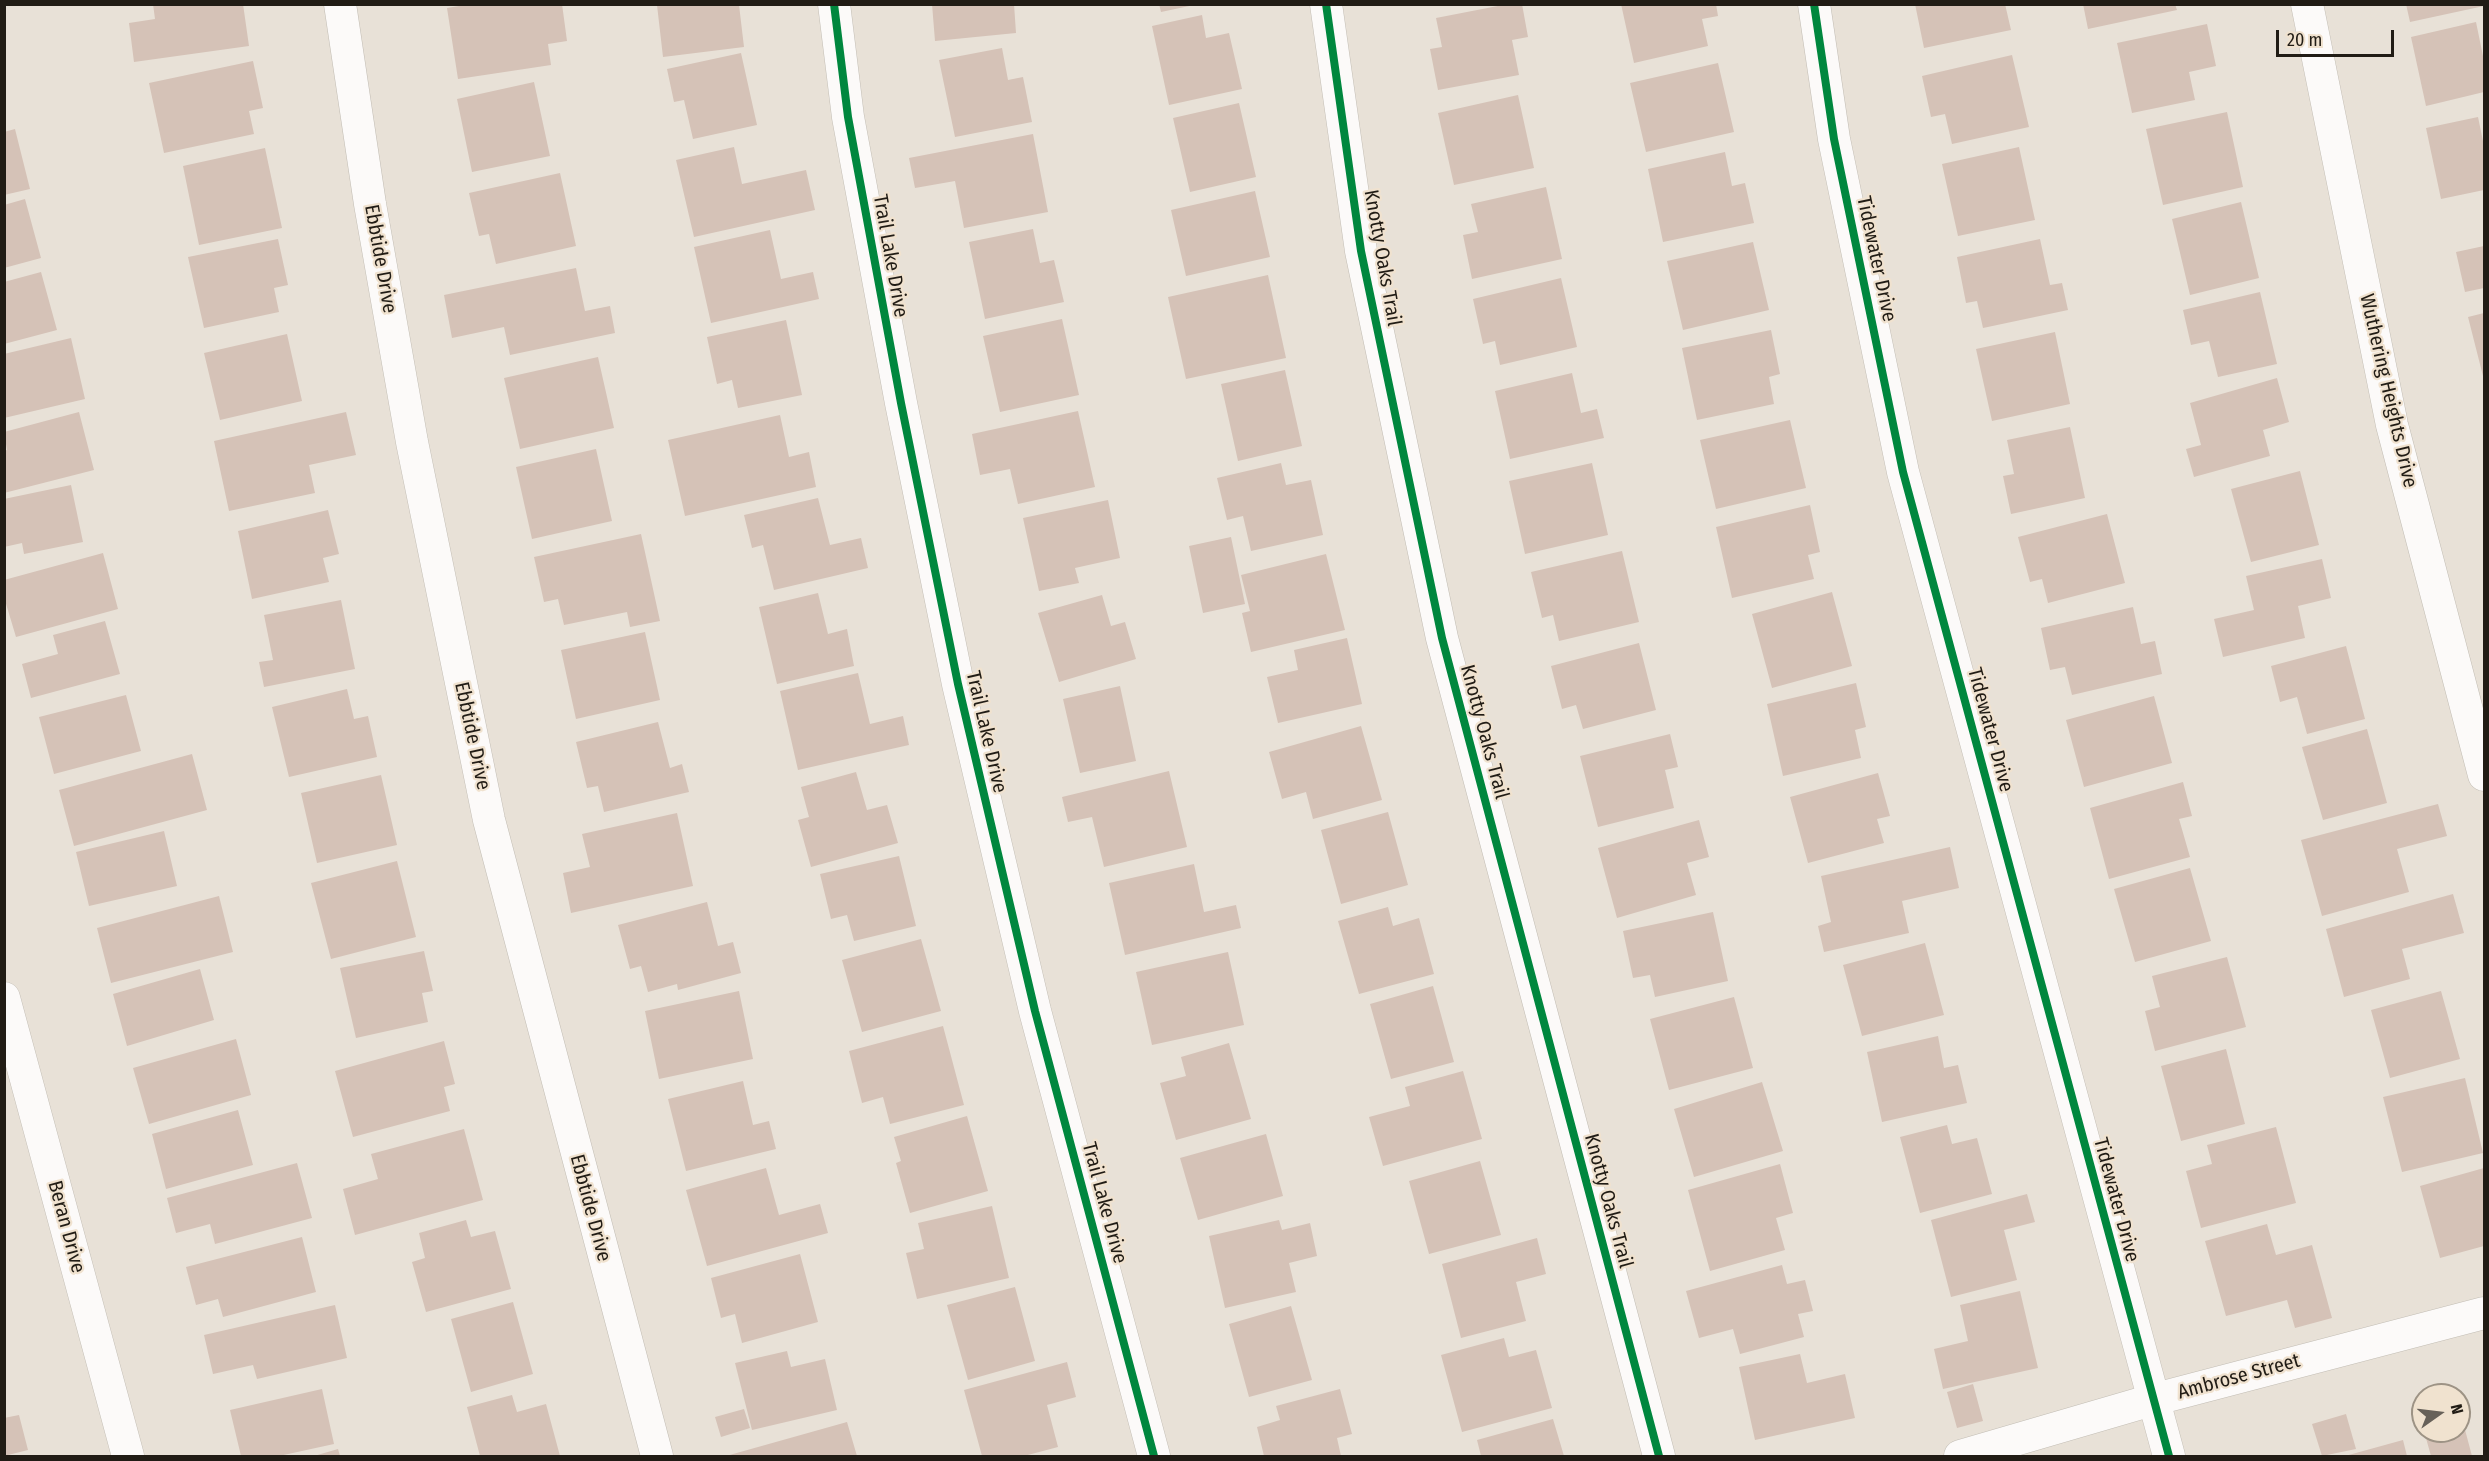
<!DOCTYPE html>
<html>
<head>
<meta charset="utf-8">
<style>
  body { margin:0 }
  #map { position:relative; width:2489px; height:1461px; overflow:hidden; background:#e8e1d7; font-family:"Fira Sans Condensed",sans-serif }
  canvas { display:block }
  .frame { position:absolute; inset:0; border:6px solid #211c15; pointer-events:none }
  .north { position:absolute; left:2411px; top:1383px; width:60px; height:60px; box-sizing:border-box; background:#f0e2cf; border:2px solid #9d9385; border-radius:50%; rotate:76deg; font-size:16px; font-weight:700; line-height:24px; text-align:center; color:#211c15 }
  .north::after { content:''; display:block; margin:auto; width:21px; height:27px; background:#676159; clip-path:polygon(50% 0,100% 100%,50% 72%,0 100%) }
  .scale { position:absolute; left:2276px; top:30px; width:118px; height:27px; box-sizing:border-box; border:3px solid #211c15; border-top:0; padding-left:8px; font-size:18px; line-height:21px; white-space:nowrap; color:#211c15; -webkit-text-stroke:4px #f0e2cf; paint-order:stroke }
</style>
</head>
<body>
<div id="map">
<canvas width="2489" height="1461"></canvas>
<div class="frame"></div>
<div class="north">N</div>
<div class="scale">20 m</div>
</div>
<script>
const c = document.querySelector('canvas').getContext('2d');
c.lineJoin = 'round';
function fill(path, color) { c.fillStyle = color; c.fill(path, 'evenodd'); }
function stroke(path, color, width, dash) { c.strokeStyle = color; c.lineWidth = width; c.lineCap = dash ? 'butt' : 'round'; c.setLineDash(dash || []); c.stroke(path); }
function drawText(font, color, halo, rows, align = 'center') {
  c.font = font + ' "Fira Sans Condensed",sans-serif'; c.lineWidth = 4.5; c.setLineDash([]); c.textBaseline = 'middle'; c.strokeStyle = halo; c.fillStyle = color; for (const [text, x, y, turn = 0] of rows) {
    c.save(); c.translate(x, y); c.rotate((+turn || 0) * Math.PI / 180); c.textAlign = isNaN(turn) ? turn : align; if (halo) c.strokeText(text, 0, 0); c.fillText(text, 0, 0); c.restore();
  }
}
fill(new Path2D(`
  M153,4h90l6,42 -115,16 -5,-39 26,-4z
  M471,4h91l5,37 -19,3 3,21 -93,14 -11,-71z
  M932,4h82l2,29 -81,8z
  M1159,4h35v1l-33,7z
  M1508,4h14l6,33 -16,3 7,35 -81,15 -8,-41 12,-2 -6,-29z
  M1621,4h95l2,12 -16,3 6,27 -74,17z
  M1915,4h90l6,26 -87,18z
  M2083,4h92l2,6 -89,19z
  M2406,4h78v2l-74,16z
  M657,5h82l5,42 -81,10z
  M1202,15l4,23 23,-5 13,56 -73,16 -17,-79z
  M2476,22l8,39v31l-58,14 -15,-69z
  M2207,24l9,42 -27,6 6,28 -63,13 -15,-70z
  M1002,48l6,32 15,-3 9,45 -77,15 -16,-77z
  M741,53l16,72 -64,14 -9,-39 -10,2 -7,-33z
  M2012,55l17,72 -77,17 -7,-30 -14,3 -9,-41z
  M253,61l10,47 -14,3 5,23 -90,19 -15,-70z
  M1718,63l16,69 -88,20 -16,-69z
  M534,82l16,74 -78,16 -15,-73z
  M1518,95l16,73 -80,17 -16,-72z
  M1239,103l17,74 -66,15 -17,-74z
  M2227,112l16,75 -80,18 -17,-76z
  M2478,117l6,29v44l-43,9 -15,-71z
  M15,129l15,60 -26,6v-63z
  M1033,134l15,78 -84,16 -9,-47 -40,7 -6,-30z
  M734,147l8,37 64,-14 9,40 -121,27 -18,-77z
  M2019,147l16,73 -77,16 -16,-72z
  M265,148l17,80 -83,17 -16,-79z
  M1725,152l7,34 13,-3 9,40 -91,19 -15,-73z
  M560,173l16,73 -80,18 -7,-30 -10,2 -10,-43z
  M1546,187l16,72 -90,20 -9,-44 15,-3 -7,-28z
  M1255,191l15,66 -84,19 -15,-66z
  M25,199l16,59 -37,10v-63z
  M2241,202l18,76 -69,17 -18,-76z
  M1033,229l7,34 14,-3 10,42 -79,17 -16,-77z
  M770,230l11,49 32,-7 6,27 -108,24 -17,-76z
  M278,239l10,46 -14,3 5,24 -75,16 -16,-71z
  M2040,239l10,46 12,-2 6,27 -85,18 -6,-27 -11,2 -9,-46z
  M1753,242l16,68 -86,20 -16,-69z
  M2484,246v42l-19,4 -9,-40z
  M576,268l9,43 25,-5 5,27 -105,22 -6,-28 -52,11 -8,-43z
  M41,272l16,58 -53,14v-62z
  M1268,275l18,83 -100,21 -18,-82z
  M1561,278l16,69 -77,18 -5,-24 -12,3 -10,-45z
  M2260,292l17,72 -59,13 -9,-36 -18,4 -8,-35z
  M2484,313v67l-16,-63z
  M1062,319l17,76 -79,17 -17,-76z
  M786,320l16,75 -64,13 -6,-28 -15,4 -10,-47z
  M1771,330l9,44 -11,3 5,27 -77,16 -15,-72z
  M2055,332l15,72 -78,17 -16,-72z
  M287,334l15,67 -82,19 -16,-67z
  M71,338l14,61 -81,19v-64z
  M598,357l16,71 -94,21 -16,-71z
  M1285,370l17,76 -64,15 -17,-77z
  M1572,373l9,40 16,-4 7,29 -94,21 -15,-68z
  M2277,378l12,44 -26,8 7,26 -76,21 -8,-28 15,-4 -11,-42z
  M1078,411l17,76 -77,17 -8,-35 -30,6 -8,-41z
  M79,412l15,58 -90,23v-42l3,-1 -3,-18z
  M346,412l10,43 -47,10 6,28 -86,18 -15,-70z
  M780,415l9,42 20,-5 7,35 -131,29 -17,-76z
  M1790,420l16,68 -90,21 -16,-69z
  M2070,427l15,71 -74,16 -8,-38 11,-2 -7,-34z
  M596,449l16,72 -80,18 -16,-72z
  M1281,463l5,22 25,-5 12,55 -72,16 -8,-35 -16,4 -10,-42z
  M1592,463l16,72 -83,19 -16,-73z
  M2300,471l19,74 -68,17 -20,-73z
  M71,485l12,57 -59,12 -2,-11 -18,4v-48z
  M818,498l12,47 31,-7 7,30 -94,22 -11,-45 -11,3 -8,-33z
  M1108,500l12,58 -45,10 4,15 -40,8 -16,-73z
  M1810,505l10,47 -12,3 6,24 -82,19 -16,-71z
  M328,510l11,44 -16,4 6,24 -77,17 -14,-68z
  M2107,514l18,69 -77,20 -6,-24 -12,3 -12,-45z
  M641,534l19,87 -30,6 -3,-15 -63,13 -6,-26 -14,3 -10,-45z
  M1231,537l14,67 -42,9 -14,-67z
  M1622,551l17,71 -80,19 -6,-26 -11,3 -11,-46z
  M103,553l15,56 -102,28 -12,-40v-17z
  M1326,554l19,76 -94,22 -9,-39 8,-2 -9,-36z
  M2322,559l9,39 -33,8 7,32 -82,19 -9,-38 40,-9 -8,-34z
  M1832,592l20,74 -80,22 -20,-74z
  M818,593l10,41 19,-5 7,37 -77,18 -18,-77z
  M1102,595l9,31 14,-4 11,37 -77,23 -21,-69z
  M341,600l14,69 -91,18 -5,-25 14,-2 -9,-45z
  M2133,607l8,37 14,-3 7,33 -90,21 -7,-28 -15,3 -9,-42z
  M105,621l15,53 -89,24 -9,-34 36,-10 -5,-19z
  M645,632l15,68 -84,19 -15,-69z
  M1347,638l15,66 -84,19 -11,-46 31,-7 -4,-20z
  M1639,643l17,67 -73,19 -7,-24 -14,4 -11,-43z
  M2346,646l19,73 -58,15 -10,-37 -17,5 -9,-36z
  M858,673l12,51 33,-8 6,29 -111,25 -18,-79z
  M1856,683l10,44 -11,3 6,28 -78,18 -16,-72z
  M1120,686l16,75 -56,12 -17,-74z
  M347,689l7,30 14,-3 9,41 -88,20 -17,-70z
  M126,695l15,56 -87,23 -15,-57z
  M2154,696l18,67 -88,24 -18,-67z
  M658,722l12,46 12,-4 7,28 -85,20 -6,-26 -11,2 -11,-46z
  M1361,726l21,74 -69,19 -7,-27 -24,7 -13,-47z
  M2367,729l20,74 -64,17 -21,-73z
  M1670,734l8,33 -13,3 9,38 -76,19 -18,-71z
  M192,754l15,56 -133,36 -15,-56z
  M1169,771l18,76 -83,20 -12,-50 -24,5 -6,-25z
  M856,772l11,38 20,-5 11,38 -87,24 -13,-47 11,-3 -8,-30z
  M1878,773l12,43 -13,3 7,24 -76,20 -18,-66z
  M381,775l16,70 -80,18 -16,-70z
  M2183,782l9,34 -13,3 11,38 -81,22 -19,-71z
  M2438,804l9,32 -50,13 12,43 -87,24 -21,-76z
  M1388,812l20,73 -67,19 -20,-74z
  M677,813l16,73 -122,27 -8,-40 27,-6 -8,-33z
  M1699,820l10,37 -22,6 9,32 -79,23 -19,-70z
  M164,831l13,55 -88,20 -13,-54z
  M1950,847l9,41 -57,13 7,32 -85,19 -6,-26 13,-4 -10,-46z
  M899,856l17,70 -62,15 -7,-26 -16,4 -11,-45z
  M397,861l19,76 -85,22 -20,-76z
  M1194,864l10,48 32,-7 5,23 -116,27 -16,-72z
  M2190,868l21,73 -76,21 -21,-73z
  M2453,894l11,39 -62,16 8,30 -66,18 -18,-68z
  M219,896l14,56 -122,31 -14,-55z
  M707,902l11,44 15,-4 8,31 -63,17 -1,-6 -29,8 -7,-26 -11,3 -12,-44z
  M1388,907l5,19 26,-8 15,56 -75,20 -21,-73z
  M1713,912l15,69 -73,16 -5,-22 -17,3 -10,-47z
  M921,939l20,72 -79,21 -20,-72z
  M1925,943l19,72 -82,21 -19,-71z
  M424,951l9,40 -11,2 6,29 -72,16 -16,-70z
  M1228,952l16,73 -92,20 -16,-73z
  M2227,957l19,70 -91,24 -10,-40 15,-4 -8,-31z
  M200,969l14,51 -87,26 -14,-52z
  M1433,986l21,76 -63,17 -21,-75z
  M739,991l14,68 -94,20 -14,-68z
  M2441,991l19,68 -70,19 -19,-68z
  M1734,997l19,71 -84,22 -19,-71z
  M943,1026l21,79 -74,19 -7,-27 -21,6 -13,-52z
  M1938,1036l6,32 14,-3 9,38 -85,19 -15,-70z
  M236,1039l15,56 -102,29 -16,-56z
  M444,1041l11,43 -11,3 6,24 -97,26 -18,-66z
  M1229,1043l22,76 -75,21 -16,-57 26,-7 -5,-19z
  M2226,1049l19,75 -64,17 -20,-75z
  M1463,1071l19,68 -99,27 -14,-49 41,-11 -5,-19z
  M2465,1078l18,75 -81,19 -19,-75z
  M743,1081l10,44 16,-4 7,28 -90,22 -18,-72z
  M1762,1082l21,69 -89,26 -20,-68z
  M238,1110l15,55 -87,24 -14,-55z
  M967,1116l21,75 -78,22 -14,-50 5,-2 -7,-24z
  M1947,1125l5,19 25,-6 15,56 -72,19 -20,-76z
  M2276,1127l20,76 -95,25 -15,-57 26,-7 -5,-19z
  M464,1129l19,71 -128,35 -12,-46 35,-10 -7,-25z
  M1266,1134l17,62 -85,24 -18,-62z
  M1480,1161l21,74 -72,19 -20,-73z
  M297,1163l15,55 -97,26 -5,-20 -34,9 -9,-35z
  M1780,1164l13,49 -17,5 9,32 -75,21 -22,-81z
  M766,1168l13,47 41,-11 8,29 -121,33 -21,-76z
  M2484,1168v78l-44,12 -20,-72z
  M2027,1194l8,28 -31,8 13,50 -66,17 -20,-77z
  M992,1206l17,72 -92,21 -11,-46 18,-4 -6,-26z
  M466,1220l5,17 24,-6 16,58 -85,23 -14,-50 13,-4 -6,-25z
  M1279,1220l3,10 28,-7 7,33 -28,7 7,29 -71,16 -16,-72z
  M2267,1224l9,31 36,-10 20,73 -37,10 -8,-28 -61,16 -21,-75z
  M302,1237l14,55 -93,25 -5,-18 -22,6 -10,-38z
  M1537,1238l9,36 -30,8 10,39 -65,17 -19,-74z
  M800,1254l18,68 -76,21 -7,-29 -14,4 -10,-40z
  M1782,1265l5,19 18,-4 8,31 -15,3 6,23 -64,17 -7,-25 -34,9 -13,-47z
  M1015,1287l20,74 -67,19 -21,-75z
  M2020,1291l18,77 -95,21 -9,-40 34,-8 -8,-36z
  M513,1302l20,72 -62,18 -20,-73z
  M335,1305l12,53 -90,21 -4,-14 -40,9 -9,-39z
  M1291,1306l21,74 -63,17 -20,-73z
  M1504,1338l5,19 27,-7 16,58 -90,24 -21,-77z
  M787,1351l4,16 34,-8 12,51 -85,20 -17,-67z
  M1800,1354l7,29 38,-9 10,44 -100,22 -16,-73z
  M1067,1362l9,35 -29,8 11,42 -34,9h-42l-18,-66z
  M1973,1384l10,37 -26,7 -10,-36z
  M322,1389l12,55 -55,12h-38l-11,-46z
  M1340,1389l12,45 -15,4 4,18h-77l-7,-29 23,-7 -4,-14z
  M512,1395l5,17 29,-8 14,52h-80l-13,-49z
  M744,1409l6,19 -29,9 -6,-20z
  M2460,1411l12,45h-41l-7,-25h35z
  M2346,1414l10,35 -34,7 -10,-32z
  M19,1415l9,35 -24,6v-38z
  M1553,1419l11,37h-83l-4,-16z
  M847,1422l10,34h-131z
  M2403,1440l4,16h-62z
  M338,1449l2,7h-26z`), '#d5c2b7');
const street = new Path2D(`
  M340,4l30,200 42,238 77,378 168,636
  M834,4l14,113 53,286 57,281 77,327 119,445
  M1326,4l35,247 81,387 217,818
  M1814,4l20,135 69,333 266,984
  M2307,4l85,421 92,350
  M4,998l124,458
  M1960,1456l192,-56 332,-87`);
stroke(street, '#c2bdb4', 33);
stroke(street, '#fcfaf9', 32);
stroke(new Path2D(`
  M834,4l14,113 53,286 57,281 77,327 119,445
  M1326,4l35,247 81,387 217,818
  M1814,4l20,135 69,333 266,984`), '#00873e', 8);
drawText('20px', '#211c15', '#f0e2cf', [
  ["Trail Lake Drive",890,256,80],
  ["Knotty Oaks Trail",1382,258,80],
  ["Ebbtide Drive",380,259,80],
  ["Tidewater Drive",1876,259,78],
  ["Wuthering Heights Drive",2388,391,77],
  ["Tidewater Drive",1990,730,75],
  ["Trail Lake Drive",986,732,77],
  ["Knotty Oaks Trail",1484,732,75],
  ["Ebbtide Drive",472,736,78],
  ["Tidewater Drive",2116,1200,75],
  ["Knotty Oaks Trail",1608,1201,75],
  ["Trail Lake Drive",1104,1203,75],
  ["Ebbtide Drive",590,1208,75],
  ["Beran Drive",66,1227,75],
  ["Ambrose Street",2239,1377,-15]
]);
</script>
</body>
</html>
